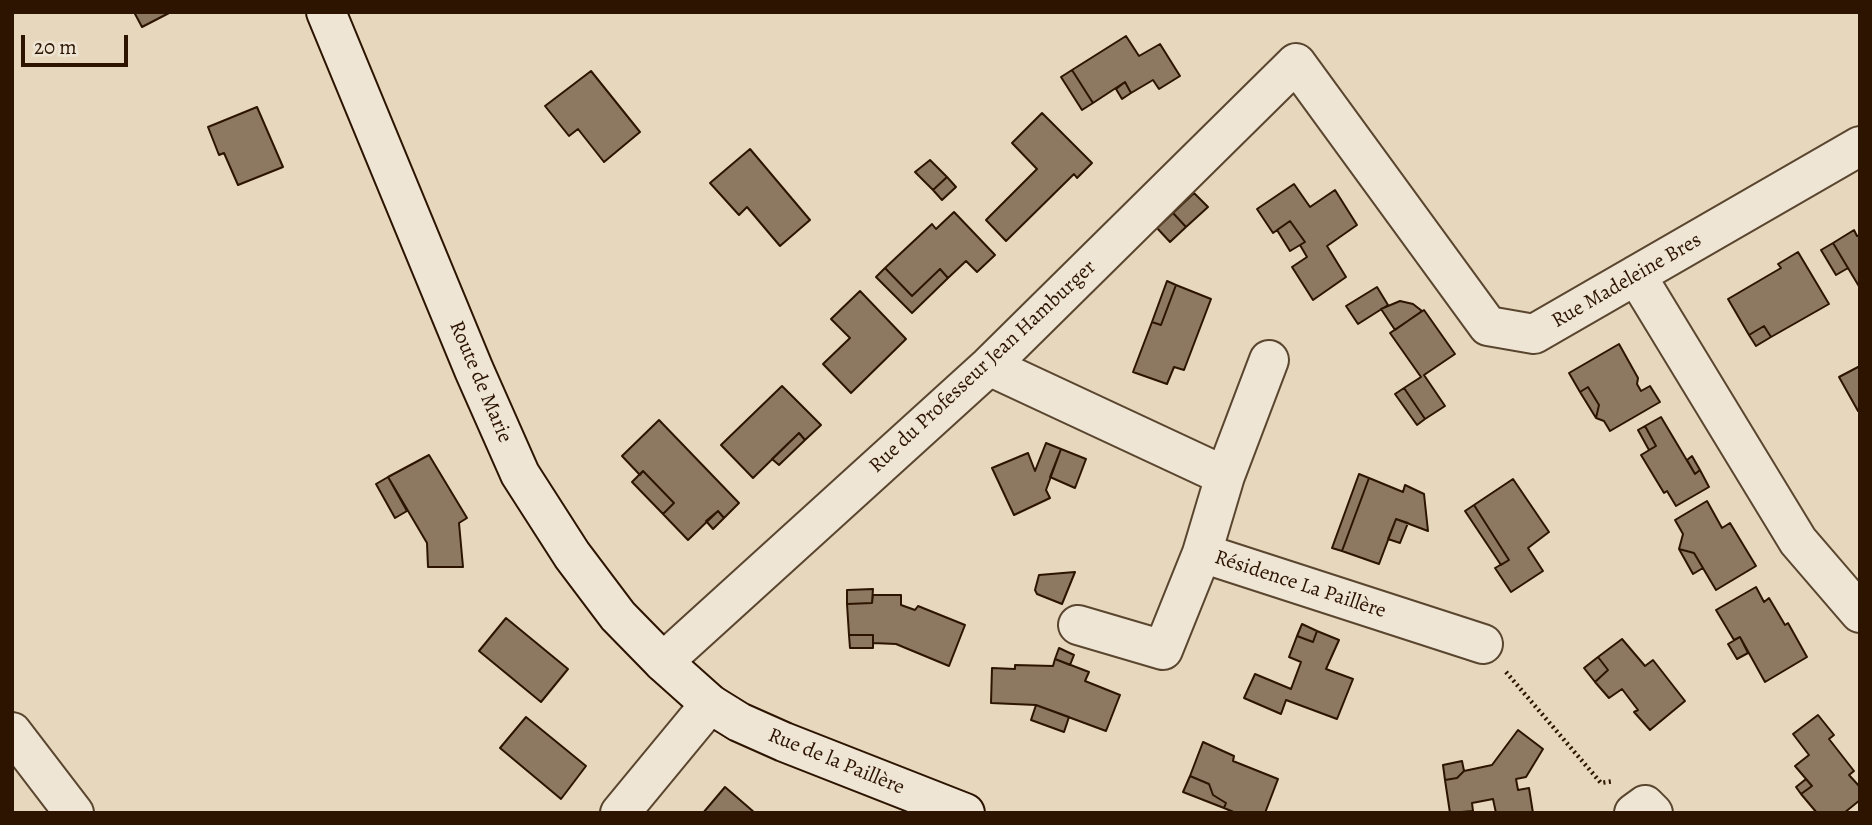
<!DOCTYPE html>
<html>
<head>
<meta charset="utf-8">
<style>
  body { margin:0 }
  #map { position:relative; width:1872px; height:825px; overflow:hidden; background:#e6d7bd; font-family:Alegreya,serif }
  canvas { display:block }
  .frame { position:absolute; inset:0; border:14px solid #2c1400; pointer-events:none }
  .scale { position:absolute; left:21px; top:35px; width:107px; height:32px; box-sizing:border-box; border:4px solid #2c1400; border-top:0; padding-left:9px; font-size:21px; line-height:24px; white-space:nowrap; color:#2c1400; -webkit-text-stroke:5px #efe5d4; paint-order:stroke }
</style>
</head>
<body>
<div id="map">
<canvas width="1872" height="825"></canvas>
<div class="frame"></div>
<div class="scale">20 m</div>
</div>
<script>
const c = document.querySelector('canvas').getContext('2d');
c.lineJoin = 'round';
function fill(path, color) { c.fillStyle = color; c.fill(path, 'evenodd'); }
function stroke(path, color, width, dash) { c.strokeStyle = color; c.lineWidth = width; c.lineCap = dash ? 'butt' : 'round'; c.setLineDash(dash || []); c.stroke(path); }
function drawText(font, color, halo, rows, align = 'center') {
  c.font = font + ' Alegreya,serif'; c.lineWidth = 5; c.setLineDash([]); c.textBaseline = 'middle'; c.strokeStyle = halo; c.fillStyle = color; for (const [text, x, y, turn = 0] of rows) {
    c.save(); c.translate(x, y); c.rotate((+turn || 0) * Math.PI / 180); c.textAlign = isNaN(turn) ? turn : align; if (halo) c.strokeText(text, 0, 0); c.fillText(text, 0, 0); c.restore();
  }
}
const building = new Path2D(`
  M134,12h37l-29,15z
  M1126,36l13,20 21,-12 20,32 -21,13 -6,-9 -22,13 -6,-11 -32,21 -21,-33z
  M1072,70l21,33 -11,7 -21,-33z
  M591,71l49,61 -36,30 -26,-33 -9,7 -24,-30z
  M1125,82l6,11 -9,6 -6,-10z
  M257,107l26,60 -45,18 -14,-32 -5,2 -11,-28z
  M1042,113l50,50 -15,15 -3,-4 -68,67 -20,-21 51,-51 -25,-26z
  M750,149l60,71 -30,26 -33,-39 -8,8 -29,-32z
  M930,160l17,17 -14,13 -18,-18z
  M947,177l9,10 -14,13 -9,-10z
  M1294,184l16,23 25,-17 22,35 -30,21 19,31 -33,23 -21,-33 15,-10 -7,-12 5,-3 -15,-21 -17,12 -16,-24z
  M1194,193l14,14 -22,20 -13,-14z
  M954,212l41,43 -18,17 -11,-11 -18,17 -8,-9 -28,27 -27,-28 47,-44 4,5z
  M1173,213l13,14 -16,15 -13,-14z
  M1290,221l15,21 -15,9 -13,-21z
  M1854,230l3,6 3,-1v53l-27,-45z
  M1833,243l15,25 -12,7 -15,-25z
  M1798,252l31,52 -58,33 -7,-11 -15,9 -21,-36 53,-31 -3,-4z
  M885,268l27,28 28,-27 8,9 -36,35 -36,-36z
  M1167,281l9,4 -15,40 -9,-3z
  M1176,285l35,14 -27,71 -10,-3 -7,17 -34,-12 19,-50 9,3z
  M1377,287l11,18 -30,19 -12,-18z
  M860,291l46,48 -55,54 -28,-29 27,-26 -19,-19z
  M1400,301l13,3 9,7 -27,19 -14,-21z
  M1424,310l31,44 -31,21 21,31 -20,13 -21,-31 17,-11 -31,-44z
  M1764,326l7,11 -15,9 -7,-11z
  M1619,344l19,34 -1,6 4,7 9,-5 10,16 -50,29 -6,-10 -8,-3 3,-13 -11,-18 -8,5 -11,-19z
  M1860,366v44l-2,1 -19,-34z
  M782,386l39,39 -16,15 -6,-7 -46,45 -32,-33z
  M1588,387l11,18 -3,13 -16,-26z
  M1404,388l21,31 -8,6 -22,-31z
  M1661,417l34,57 5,-4 9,17 -33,19 -9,-15 -3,2 -23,-38 15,-9 -11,-20z
  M659,420l80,83 -15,15 -6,-7 -30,29 -25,-26 11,-11 -31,-32 -3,4 -18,-19z
  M1645,426l11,20 -7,4 -11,-20z
  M799,433l6,7 -26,25 -7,-6z
  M1046,443l15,6 -15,41 4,8 -36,17 -22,-47 36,-15 7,18z
  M1061,449l25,10 -11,29 -25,-11z
  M429,455l38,63 -8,5 4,44h-35l-1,-24 -39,-66z
  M1692,456l8,14 -5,4 -8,-14z
  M643,471l31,32 -11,11 -31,-32z
  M1359,474l10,4 -27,73 -10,-3z
  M388,477l19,34 -12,7 -19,-34z
  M1369,478l34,14 2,-7 19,9 4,37 -32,-12 -17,45 -37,-13z
  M1513,479l36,53 -21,16 15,23 -32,21 -16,-24 14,-8 -35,-55z
  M1707,501l15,27 8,-5 26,43 -40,24 -22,-37 -15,-4 4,-15 -8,-14z
  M1474,505l35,55 -8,5 -36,-54z
  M718,511l6,7 -11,11 -7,-8z
  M1396,519l12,4 -8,20 -12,-4z
  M1679,549l15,4 9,15 -10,6z
  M1075,572l-13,32 -25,-10 -2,-4 4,-15z
  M1756,587l8,15 5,-4 16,27 3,-2 19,34 -42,25 -25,-45 -6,3 -18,-30z
  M873,589l-1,14 -25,1v-14z
  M873,595h28v10l14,5 3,-4 47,19 -16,41 -53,-22 -23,-1v-8h-24l-2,-31 25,-1z
  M506,618l62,51 -27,33 -62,-51z
  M1302,624l15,7 -4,11 -16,-6z
  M1317,631l22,9 -13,29 27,10 -16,40 -51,-19 -5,14 -37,-16 11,-24 36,15 10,-27 -12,-5 8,-21 16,6z
  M849,635h24v13h-23z
  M1740,637l8,16 -11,6 -9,-15z
  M1622,639l23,27 8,-6 32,41 -35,29 -16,-18 4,-2 -16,-21 -13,9 -14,-16 13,-12 -10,-13z
  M1059,648l15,7 -4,10 -15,-6z
  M1598,657l10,13 -13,12 -11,-14z
  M1055,659l34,13 -4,9 35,14 -14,36 -70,-26 -45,-2 1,-35 23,1v-4l38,1z
  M1036,705l33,12 -5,15 -33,-12z
  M1818,715l16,20 -5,4 25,32 -5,4 11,12v13l-16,13h-27l-16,-19 11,-8 -17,-20 14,-11 -16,-21z
  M526,717l60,49 -25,33 -61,-51z
  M1518,730l25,19 -17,28 -10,2 2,11 11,-2 4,25h-37l-3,-14 -21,4 1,8 -23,2 -5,-33 12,-2 7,-7 28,-6z
  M1203,742l31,14 -1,5 45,18 -13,34h-29l-12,-5 2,-5 -13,-8 -4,-11 -19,-8z
  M1462,761l2,10 -7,7 -12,2 -2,-15z
  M1190,776l19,8 4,11 13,8 -2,5 -41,-16z
  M1806,779l6,7 -11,8 -5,-7z
  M725,787l30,26h-52z`);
fill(building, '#8d7962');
stroke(building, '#2c1400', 2);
const street = new Path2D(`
  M1636,275l162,266 62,72
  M989,366l236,110 -23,77 281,91
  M1225,476l44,-116
  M1078,625l85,25 39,-97
  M663,662l326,-296 307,-303 192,263 46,8 326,-188
  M12,732l62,81
  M620,813l90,-109
  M1634,813l11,-8 8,8`);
const secondary = new Path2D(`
  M326,12l148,358 46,104 52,81 46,61 45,46 47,42 29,18 45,20 181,71`);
stroke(street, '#5a452f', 42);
stroke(secondary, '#2c1400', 42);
stroke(new Path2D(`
  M1506,672l95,111 13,-2`), '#2c1400', 4.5, [2, 3.5]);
stroke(street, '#efe5d4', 38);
stroke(secondary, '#efe5d4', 38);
drawText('21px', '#2c1400', '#efe5d4', [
  ["Rue Madeleine Bres",1627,281,-30],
  ["Rue du Professeur Jean Hamburger",983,367,-43],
  ["Route de Marie",480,382,67],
  ["Résidence La Paillère",1300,585,18],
  ["Rue de la Paillère",836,762,22]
]);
</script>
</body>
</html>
